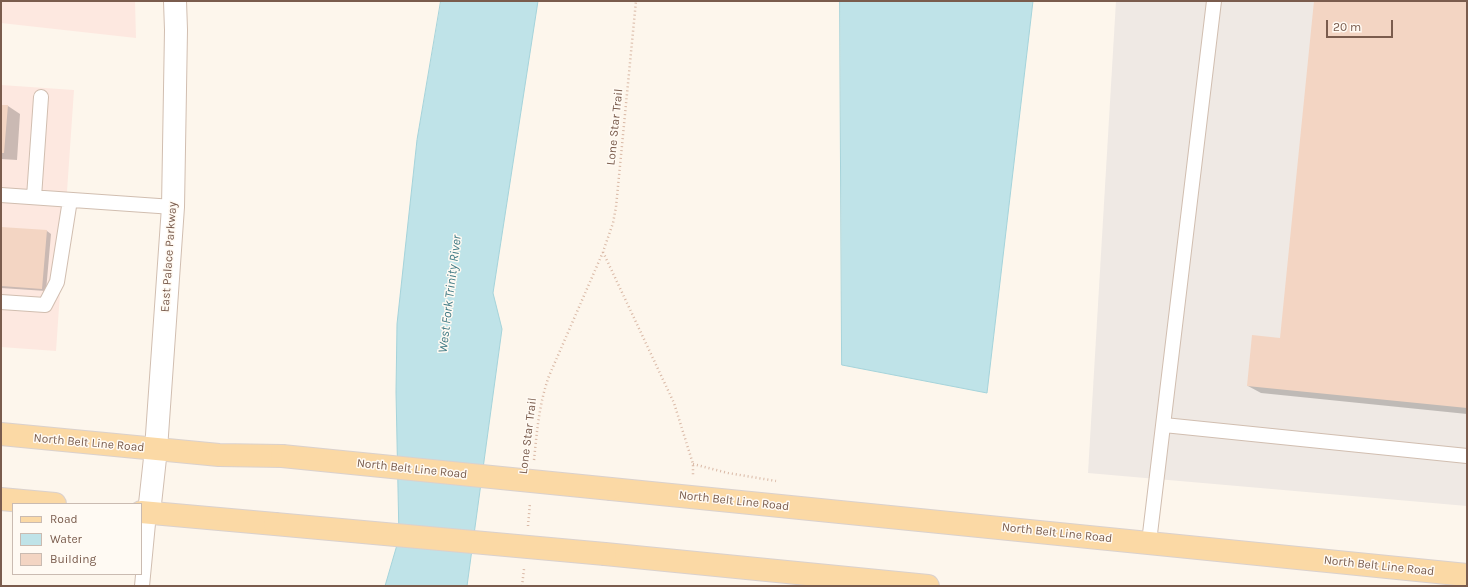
<!DOCTYPE html>
<html>
<head>
<meta charset="utf-8">
<style>
  body { margin:0 }
  #map { position:relative; width:1468px; height:587px; overflow:hidden; background:#fdf6ec; font-family:Karla,sans-serif }
  canvas { display:block }
  .frame { position:absolute; inset:0; border:2px solid #7a5c4d; pointer-events:none }
  .legend { position:absolute; left:12px; top:503px; width:130px; height:72px; box-sizing:border-box; background:#fffaf3; border:1px solid #cabbb1; margin:0; padding:5px 7px; list-style:none; font-size:12px; color:#7a5c4d }
  .legend li { display:flex; align-items:center; gap:8px; height:20px }
  .legend b { width:20px; border:1px solid #cabbb1 }
  .scale { position:absolute; left:1326px; top:20px; width:67px; height:18px; box-sizing:border-box; border:2px solid #7a5c4d; border-top:0; padding-left:5px; font-size:12px; line-height:14px; white-space:nowrap; color:#7a5c4d; -webkit-text-stroke:3px #fffaf3; paint-order:stroke }
</style>
</head>
<body>
<div id="map">
<canvas width="1468" height="587"></canvas>
<div class="frame"></div>
<ul class="legend">
<li><b style="height:5px;background:#fbd9a5"></b>Road</li>
<li><b style="height:11px;background:#bfe3e8"></b>Water</li>
<li><b style="height:11px;background:#f3d5c3"></b>Building</li>
</ul>
<div class="scale">20 m</div>
</div>
<script>
const c = document.querySelector('canvas').getContext('2d');
c.lineJoin = 'round';
function fill(path, color) { c.fillStyle = color; c.fill(path, 'evenodd'); }
function stroke(path, color, width, dash) { c.strokeStyle = color; c.lineWidth = width; c.lineCap = dash ? 'butt' : 'round'; c.setLineDash(dash || []); c.stroke(path); }
function drawText(font, color, halo, rows, align = 'center') {
  c.font = font + ' Karla,sans-serif'; c.lineWidth = 3; c.setLineDash([]); c.textBaseline = 'middle'; c.strokeStyle = halo; c.fillStyle = color; for (const [text, x, y, turn = 0] of rows) {
    c.save(); c.translate(x, y); c.rotate((+turn || 0) * Math.PI / 180); c.textAlign = isNaN(turn) ? turn : align; if (halo) c.strokeText(text, 0, 0); c.fillText(text, 0, 0); c.restore();
  }
}
fill(new Path2D(`
  M1,1h134l1,37 -135,-15z
  M1,85l73,5 -18,261 -55,-4z`), '#fde8e0');
fill(new Path2D(`
  M1116,1h351v505l-379,-33z`), '#efe9e4');
const water = new Path2D(`
  M441,1h97l-45,292 9,36 -35,257h-82l14,-48 -3,-146 1,-68 20,-184z
  M840,1h193l-46,392 -145,-28z`);
fill(water, '#bfe3e8');
stroke(water, '#a5d3da', 1);
fill(new Path2D(`
  M1315,1h152v413l-206,-21 -13,-7 33,-47z
  M1,106h7l12,8 -3,46 -16,-1z
  M1,228l46,3 4,3 -5,57 -45,-3z`), '#0003');
fill(new Path2D(`
  M1314,1h153v407l-220,-22 5,-51 28,3z
  M1,105h7l-4,48h-3z
  M1,227l46,3 -5,59 -41,-3z`), '#f3d5c3');
const service = new Path2D(`
  M1,195l172,12
  M34,197l7,-100
  M1,302l44,3 12,-23 13,-82
  M1164,425l303,31
  M1149,542l65,-541
  M142,586l7,-73`);
const minor = new Path2D(`
  M149,513l7,-64 17,-242 3,-177 -1,-29`);
const primary = new Path2D(`
  M1,434l218,21 63,1
  M611,489l856,86
  M1,499l54,5
  M141,512l134,12
  M605,554l323,32`);
stroke(service, '#d1beb0', 16);
stroke(minor, '#d1beb0', 24);
stroke(primary, '#dad1cd', 24);
stroke(new Path2D(`
  M603,252l71,151 19,61v12
  M534,460c3,-29 5,-56 15,-84l54,-124 10,-29 3,-16 20,-206
  M693,464l35,9 48,8
  M528,526l2,-23
  M522,586l2,-17`), '#d9b8a5', 2.5, [1, 3]);
stroke(service, '#fff', 14);
stroke(minor, '#fff', 22);
stroke(primary, '#fbd9a5', 22);
const primaryBridge = new Path2D(`
  M282,456l329,33
  M275,524l330,30`);
stroke(primaryBridge, '#dad1cd', 24, []);
stroke(primaryBridge, '#fbd9a5', 22);
drawText('12px', '#7a5c4d', '#fffaf3', [
  ["Lone Star Trail",615,127,-84],
  ["East Palace Parkway",169,257,-86],
  ["Lone Star Trail",528,436,-83],
  ["North Belt Line Road",89,443,5],
  ["North Belt Line Road",412,469,6],
  ["North Belt Line Road",734,501,6],
  ["North Belt Line Road",1057,533,6],
  ["North Belt Line Road",1379,566,6]
]);
drawText('italic 13px', '#437c86', '#fffaf3', [
  ["West Fork Trinity River",450,294,-83]
]);
</script>
</body>
</html>
